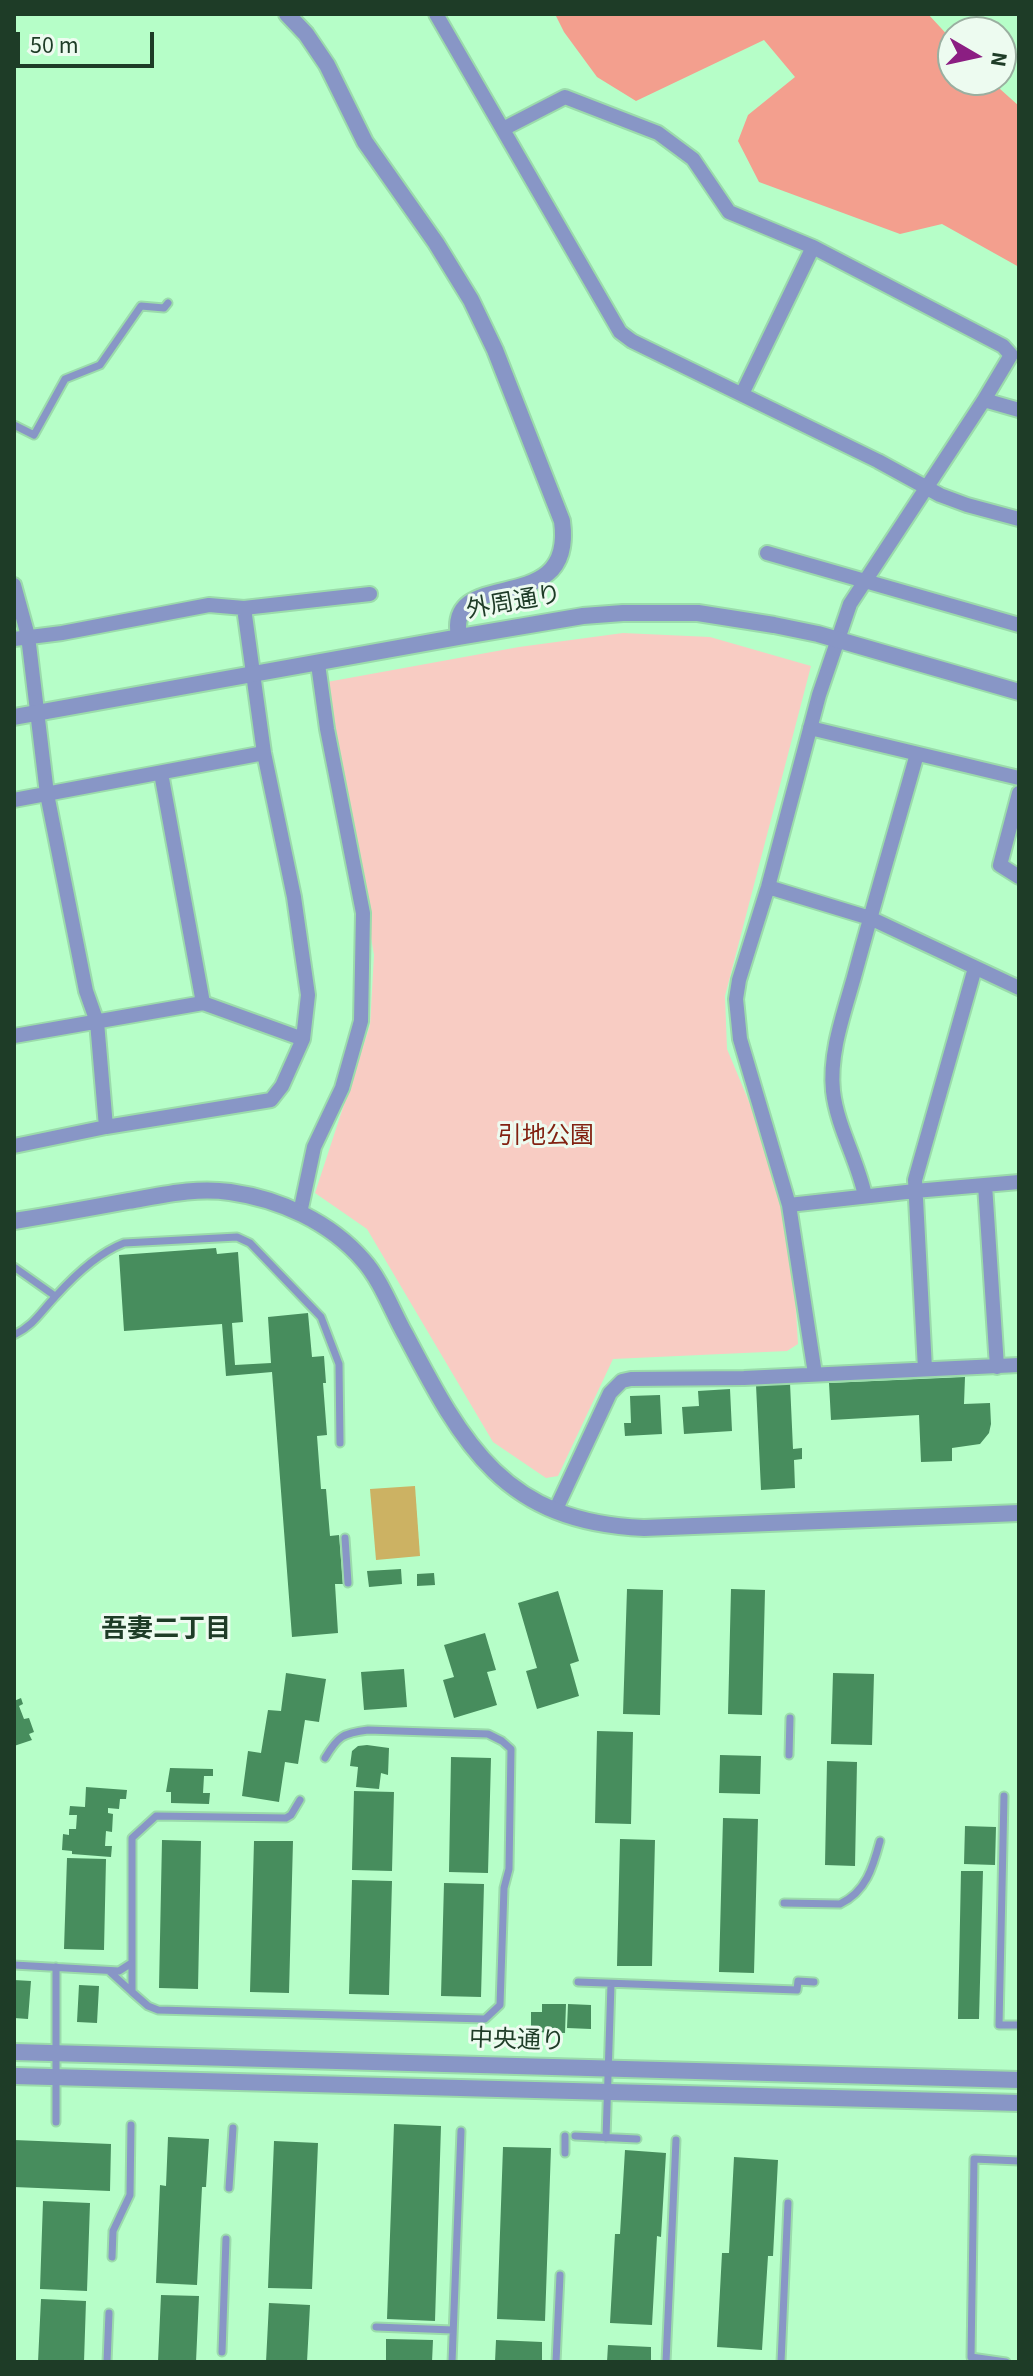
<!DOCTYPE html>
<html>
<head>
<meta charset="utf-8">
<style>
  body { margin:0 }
  #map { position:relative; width:1033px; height:2376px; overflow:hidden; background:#b6fec8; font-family:"Source Sans 3",sans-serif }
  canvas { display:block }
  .frame { position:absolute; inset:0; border:16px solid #1e3c27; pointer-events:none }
  .north { position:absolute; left:937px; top:16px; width:80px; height:80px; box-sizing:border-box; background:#edfbf0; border:2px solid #9aafa0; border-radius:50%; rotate:99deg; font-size:22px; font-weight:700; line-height:32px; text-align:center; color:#1e3c27 }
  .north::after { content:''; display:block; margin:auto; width:28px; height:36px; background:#8b1e82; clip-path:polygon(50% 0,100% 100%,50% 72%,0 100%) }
  .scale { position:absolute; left:16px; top:32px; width:138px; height:36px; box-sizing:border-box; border:4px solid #1e3c27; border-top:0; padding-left:10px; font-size:24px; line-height:28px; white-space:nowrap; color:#1e3c27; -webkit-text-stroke:6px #edfbf0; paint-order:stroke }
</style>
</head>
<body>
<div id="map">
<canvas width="1033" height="2376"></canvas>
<div class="frame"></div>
<div class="north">N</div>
<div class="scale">50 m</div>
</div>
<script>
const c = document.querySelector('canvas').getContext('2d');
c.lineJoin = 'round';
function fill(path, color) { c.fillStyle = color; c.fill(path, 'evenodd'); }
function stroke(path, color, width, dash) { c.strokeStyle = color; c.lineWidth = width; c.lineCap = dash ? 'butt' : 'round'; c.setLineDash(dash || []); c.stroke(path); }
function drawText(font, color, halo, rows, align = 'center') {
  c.font = font + ' "Source Sans 3","Noto Sans JP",sans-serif'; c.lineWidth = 6; c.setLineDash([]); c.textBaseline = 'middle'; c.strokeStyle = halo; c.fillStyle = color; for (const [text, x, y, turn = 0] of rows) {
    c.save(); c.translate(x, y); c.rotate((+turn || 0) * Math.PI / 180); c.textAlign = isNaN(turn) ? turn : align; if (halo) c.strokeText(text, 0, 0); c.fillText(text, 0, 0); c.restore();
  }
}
fill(new Path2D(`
  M623,633l87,4 101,29 -86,330 2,53 48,115 17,80 6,100 -11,7 -174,8 -55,117 -12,2 -53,-36 -126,-213 -52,-36 55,-168 4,-70 -47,-273 192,-35z`), '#f8ccc3');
fill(new Path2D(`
  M555,14h373l25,27v39h37l29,26v161l-77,-43 -42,10 -141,-52 -21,-41 10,-26 47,-38 -31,-37 -128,61 -39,-24 -33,-45z`), '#f39f8e');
fill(new Path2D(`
  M415,1486l5,70 -44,4 -6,-71z`), '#ccb263');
fill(new Path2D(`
  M216,1248l1,6 21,-2 5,70 -11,1 3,42 36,-2 -3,-46 40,-4 4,44 12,-1 2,27h-3l4,52 -10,1 4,53h5l4,47 9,-1 4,49h-8l3,49 -46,4 -20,-265 -46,4 -4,-52 -98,7 -5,-76z
  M965,1377l-1,27 26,-1 1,21 -2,9 -9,11 -28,4v13l-31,1 -2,-47 -88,5 -2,-37z
  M790,1383l3,66 9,-1v11l-8,1 1,28 -34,2 -5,-105z
  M730,1389l2,42 -48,3 -2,-27 17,-1 -1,-15z
  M660,1395l2,39 -37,2 -1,-13h7l-1,-27z
  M401,1569l1,15 -33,3 -2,-16z
  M434,1573l1,12 -18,1v-12z
  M627,1589l36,1 -3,125 -37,-1z
  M731,1589l34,1 -3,125 -34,-1z
  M558,1591l21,70 -9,3 9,32 -42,13 -11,-38 11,-3 -19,-65z
  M485,1633l11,37 -9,2 10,33 -43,13 -11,-38 11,-3 -10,-32z
  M404,1669l3,38 -43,3 -3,-38z
  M286,1673l40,6 -7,43 -14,-2 -7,44 -13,-2 -6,40 -37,-6 6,-45 13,2 7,-43 13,1z
  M833,1673l41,1 -2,71 -41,-1z
  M21,1698l2,6 -4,2 5,13 5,-1 5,14 -5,2 3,6 -18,6v-45z
  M597,1731l36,1 -2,92 -36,-1z
  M367,1745l22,3 -1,27 -7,-2 -2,16 -23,-2 2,-20 -8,-1 2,-15 6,-5z
  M720,1755l41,1 -1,38 -41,-1z
  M451,1757l40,1 -3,115 -39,-1z
  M827,1761l30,1 -2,104 -30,-1z
  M170,1768l43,1v7h-9l-1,17h7l-1,11 -38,-1v-11h-5z
  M86,1787l41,3 -1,9h-6l-1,10 -11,-1v5l5,1 -1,18 -6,-1 -1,15h7l-1,11 -39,-3v-3l-10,-1 1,-16 6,1v-6h7l1,-14h-8l1,-9 15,1z
  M354,1791l40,1 -2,79 -40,-1z
  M723,1818l35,1 -4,154 -35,-1z
  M965,1826l31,1 -1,38 -31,-1z
  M620,1839l35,1 -3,126h-35z
  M162,1840l39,1 -3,148 -39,-1z
  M254,1841h39l-4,152 -39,-1z
  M67,1858l39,1 -2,91 -40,-1z
  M961,1871h22l-4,148h-21z
  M352,1880l40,1 -3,114 -40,-1z
  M444,1883l40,1 -3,113 -40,-1z
  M14,1980l17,1 -3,38 -14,-1z
  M79,1985l20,1 -2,37 -20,-1z
  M542,2004h24l-1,29 -34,-1v-20h11z
  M568,2004l23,1v24l-24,-1z
  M394,2124l47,2 -6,195 -48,-2z
  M168,2137l41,2 -3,48h-4l-5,98 -41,-2 4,-98 6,1z
  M14,2140l97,4 -1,47 -96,-4z
  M274,2141l44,2 -6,146 -44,-1z
  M503,2147l48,1 -6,173 -48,-2z
  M625,2150l41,3 -5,84 -4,-1 -5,89 -42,-2 5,-89h5z
  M734,2157l44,3 -5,96h-5l-6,94 -45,-3 5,-94h7z
  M43,2201l47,2 -3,88 -47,-2z
  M161,2295l38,1 -3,66h-38z
  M41,2299l45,2 -2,61h-46z
  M269,2303l41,2 -3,57h-41z
  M386,2339l47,1 -1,22h-46z
  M496,2340l46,2v20h-47z
  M608,2345l43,2v15h-44z`), '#478d5d');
const service = new Path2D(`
  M14,425l20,10 31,-56 35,-14 41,-59 23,2 4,-5
  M14,1267l41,29
  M14,1335c21,-11 25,-21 41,-38 18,-20 43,-44 69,-54l113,-6 13,6 71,74 18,47 1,79
  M345,1538l3,45
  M789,1755l1,-37
  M1004,1796l-5,229h20
  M300,1800l-9,15 -5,3 -130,-2 -24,22v154l16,14 10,4 327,9 15,-14 4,-117 5,-19 2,-120 -9,-8 -14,-7 -120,-4c-25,3 -30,6 -43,28
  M784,1903l56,1c26,-12 33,-37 40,-63
  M14,1965l105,6 11,-7
  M109,1971l23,21
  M578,1982l219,8 1,-9 16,1
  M56,2122v-155
  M575,2136l62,3
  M606,2138l5,-154
  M565,2153v-17
  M229,2188l4,-60
  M112,2257l1,-26 17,-36 1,-70
  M376,2327l77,3
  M222,2352l4,-113
  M107,2362l2,-49
  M452,2362l9,-231
  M556,2362l4,-87
  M666,2362l10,-222
  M781,2362l7,-159
  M1006,2362l-35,-5 3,-198 45,2`);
const minor = new Path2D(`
  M436,14l184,318 12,9 246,120 62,34 27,10 52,14
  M503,129l62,-32 93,36 35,26 36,53 84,35 190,99 8,9 -27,45 -134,204 -31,91 -51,192 -29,93 -3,19 4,40 49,166 26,169
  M742,394l71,-147
  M984,400l35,10
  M767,553l252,72
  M14,585l14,51 19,158 39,197 11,31 9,105
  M14,639l48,-6 147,-28 35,3 126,-14
  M810,728l209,50
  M161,773l42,230
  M1019,793l-19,72 19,12
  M14,800l250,-47
  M768,887l102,31 149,70
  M14,1036l189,-33 100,36
  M14,1146l92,-19 165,-27 11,-14 21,-47 5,-44 -14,-98 -30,-144 -20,-145
  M985,1185l12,182
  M865,1196c-7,-35 -28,-69 -32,-105 -4,-38 11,-78 21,-114 20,-74 42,-149 63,-223
  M789,1205l126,-14 104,-9
  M300,1213l14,-66 28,-59 19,-67 2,-108 -36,-184 -9,-65
  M925,1369l-10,-189 60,-212
  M555,1511l55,-118 12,-12 9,-2 113,-1 275,-13`);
const tertiary = new Path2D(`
  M287,14l19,20 21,31 38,77 71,101 35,57 24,50 67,171c14,101 -117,42 -103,116
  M14,717l445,-80 124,-21 40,-3h75l76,12 44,9 201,58
  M14,1221c38,-6 76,-13 114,-20 35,-6 67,-14 102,-9 50,7 100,30 133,68 18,20 29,51 42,74 59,112 99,188 239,194l375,-15
  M14,2052l1005,28
  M14,2076l1005,27`);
stroke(service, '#9bdbab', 11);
stroke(minor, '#9bdbab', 18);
stroke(tertiary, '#9bdbab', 20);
stroke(service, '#8896c6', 7);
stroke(minor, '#8896c6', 14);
stroke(tertiary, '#8896c6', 16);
drawText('24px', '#1e3c27', '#edfbf0', [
  ["外周通り",514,604,-10],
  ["中央通り",517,2042,2]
]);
drawText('24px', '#822111', '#edfbf0', [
  ["引地公園",546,1138]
]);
drawText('bold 26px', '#1e3c27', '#edfbf0', [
  ["吾妻二丁目",166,1631]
]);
</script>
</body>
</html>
